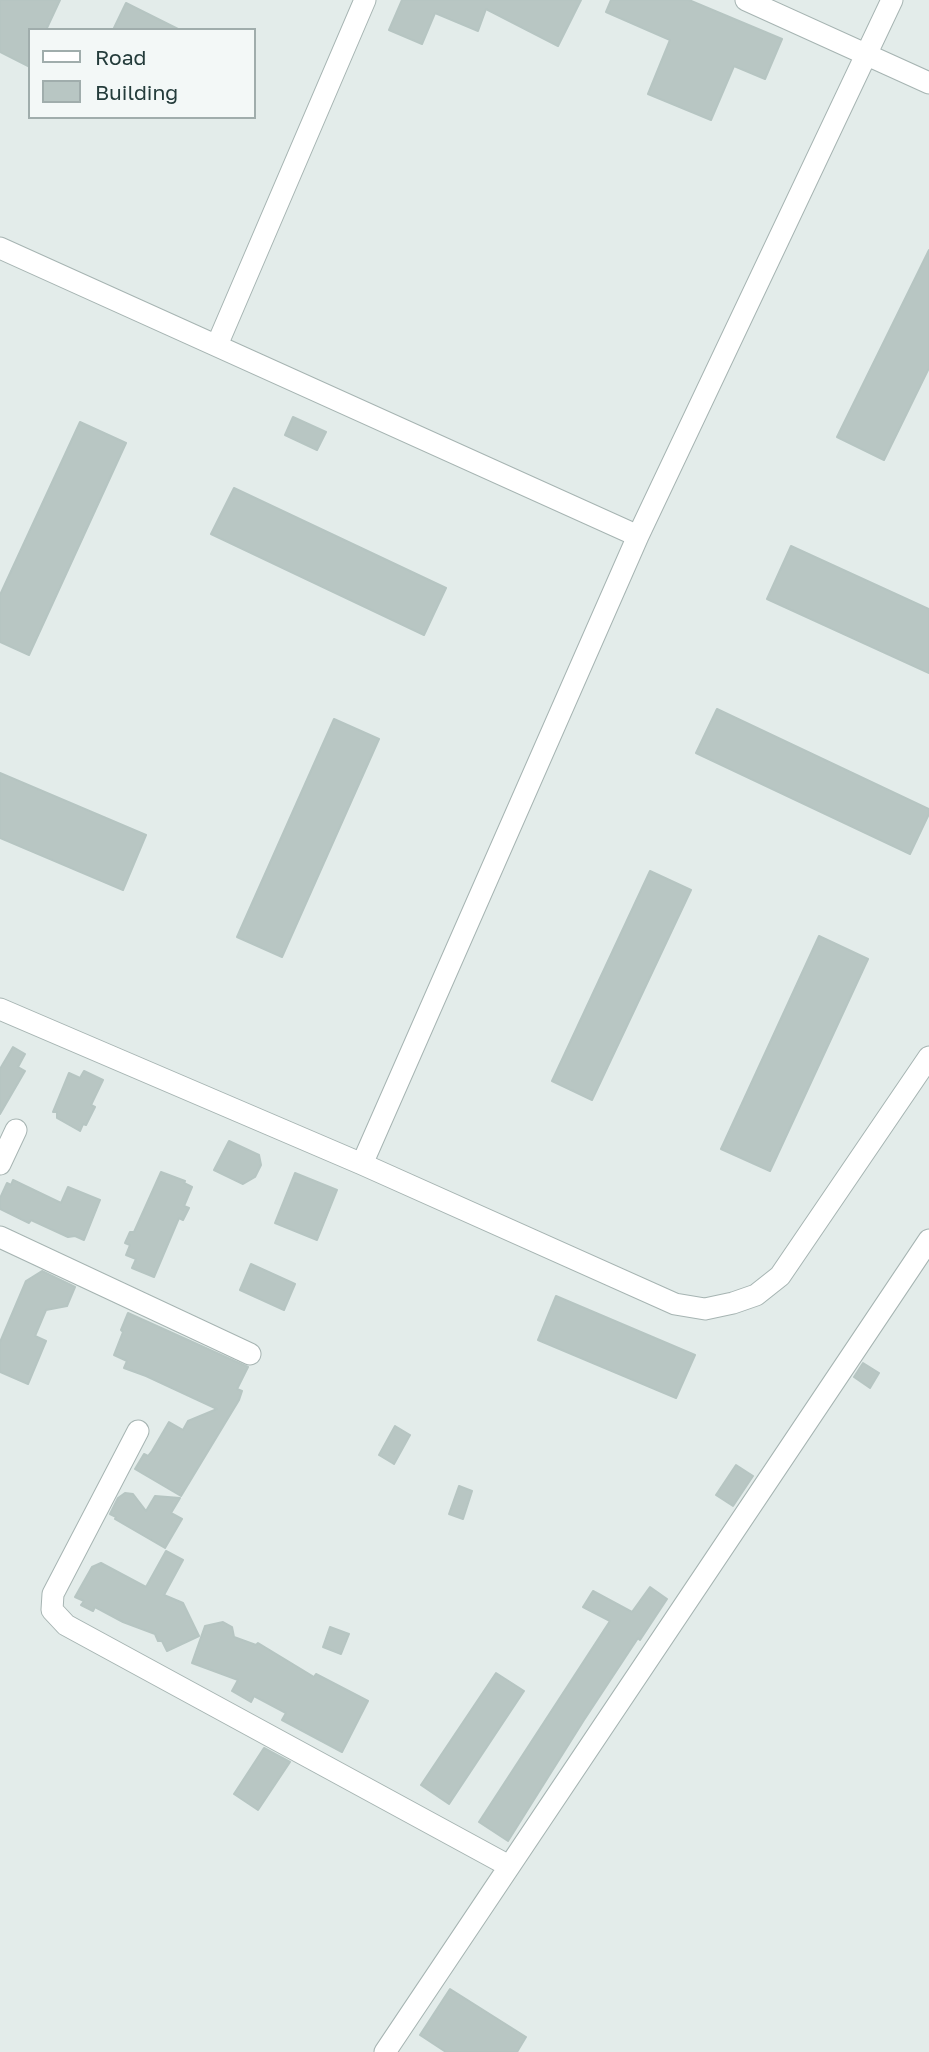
<!DOCTYPE html>
<html>
<head>
<meta charset="utf-8">
<style>
  body { margin:0 }
  #map { position:relative; width:929px; height:2052px; overflow:hidden; background:#e3ecea; font-family:"Golos Text",sans-serif }
  canvas { display:block }
  .legend { position:absolute; left:28px; top:28px; width:228px; height:91px; box-sizing:border-box; background:#f3f8f7; border:2px solid #a0adac; margin:0; padding:9px 12px; list-style:none; font-size:21px; color:#243c3b }
  .legend li { display:flex; align-items:center; gap:14px; height:35px }
  .legend b { width:35px; border:2px solid #a0adac }
</style>
</head>
<body>
<div id="map">
<canvas width="929" height="2052"></canvas>
<ul class="legend">
<li><b style="height:9px;background:#fff"></b>Road</li>
<li><b style="height:19px;background:#b8c6c3"></b>Building</li>
</ul>
</div>
<script>
const c = document.querySelector('canvas').getContext('2d');
c.lineJoin = 'round';
function fill(path, color) { c.fillStyle = color; c.fill(path, 'evenodd'); }
function stroke(path, color, width, dash) { c.strokeStyle = color; c.lineWidth = width; c.lineCap = dash ? 'butt' : 'round'; c.setLineDash(dash || []); c.stroke(path); }
const building = new Path2D(`
  M0,0h60l-14,30h-16v37l-30,-15z
  M402,0h179l-23,46 -72,-37 -8,22 -43,-18 -13,31 -33,-14z
  M611,0h78l93,39 -17,40 -31,-13 -23,54 -63,-26 22,-54 -64,-28z
  M126,3l54,27h-67z
  M929,250v118l-45,92 -47,-23z
  M293,417l33,15 -9,18 -32,-15z
  M80,422l46,21 -97,212 -29,-13v-47z
  M234,488l212,100 -22,47 -213,-101z
  M791,546l138,63v64l-162,-74z
  M717,709l212,100v5l-19,40 -214,-101z
  M334,719l45,20 -97,218 -45,-20z
  M0,773l146,62 -23,55 -123,-52z
  M650,871l41,19 -99,210 -40,-19z
  M819,936l49,23 -98,212 -49,-22z
  M13,1047l12,7 -7,13 7,4 -25,43v-45z
  M84,1071l19,9 -12,25 4,2 -9,18 -3,-1 -3,7 -23,-13v-6h-4l16,-39 11,5z
  M229,1141l30,14 2,10 -6,12 -12,7 -29,-14z
  M161,1172l24,9 -1,2 8,4 -8,19 5,2 -6,12 -4,-2 -25,59 -22,-9 4,-9 -10,-4 4,-10 -5,-2 5,-11h4z
  M295,1173l42,17 -20,50 -42,-17z
  M13,1180l48,23 7,-16 32,13 -16,40 -9,-4 -7,1 -37,-17 -2,3 -29,-14v-11l7,-15 4,2z
  M251,1264l44,20 -11,26 -44,-20z
  M42,1271l33,16 -8,19 -21,4 -11,26 11,5 -18,43 -28,-12v-30l26,-61z
  M556,1296l139,59 -19,43 -138,-58z
  M128,1313l120,54 -11,22 5,2 -3,9 -58,96 -46,-27 9,-15 4,2 4,-5 17,-29 14,8 5,-9 29,-12 -71,-33 -22,-8 3,-7 -13,-6 9,-23 -2,-2z
  M863,1363l16,10 -9,15 -16,-11z
  M395,1426l15,9 -16,29 -15,-9z
  M736,1465l17,11 -20,30 -17,-11z
  M459,1486l13,5 -9,28 -14,-5z
  M125,1493l8,1 13,17 9,-15 25,2 -9,15 11,6 -17,29 -50,-29 1,-2 -6,-3 8,-16z
  M166,1551l17,9 -19,35 19,8 16,33 -32,15 -5,-10h-4l-3,-7 -32,-12 -28,-15 -2,4 -12,-6 3,-4 -9,-4 17,-30 9,-4 45,24z
  M650,1587l17,12 -27,41 -2,-2 -54,82 -76,121 -29,-19 131,-201 -27,-14 10,-16 39,21z
  M223,1622l9,5 2,10 22,8 2,-2 56,34 2,-3 52,27 -26,51 -60,-32 4,-7 -32,-17 -3,6 -19,-11 6,-11 -46,-17 13,-37z
  M330,1627l19,7 -8,20 -18,-7z
  M496,1673l28,18 -75,113 -28,-19z
  M264,1748l26,14 -32,48 -24,-16z
  M450,1989l76,48 -9,15h-71l-26,-17z`);
fill(building, '#b8c6c3');
stroke(building, '#b6c5c2', 2);
const minor = new Path2D(`
  M746,0l183,83
  M0,248l638,288
  M217,345l148,-345
  M0,1009l362,155 313,140 30,5 28,-6 23,-8 24,-19 149,-219
  M0,1164l16,-34
  M362,1164l276,-628 254,-536
  M0,1237l250,117
  M138,1431l-85,163 -1,16 14,15 443,241
  M385,2052l544,-812`);
stroke(minor, '#a6b4b2', 23);
stroke(minor, '#fff', 21);
</script>
</body>
</html>
